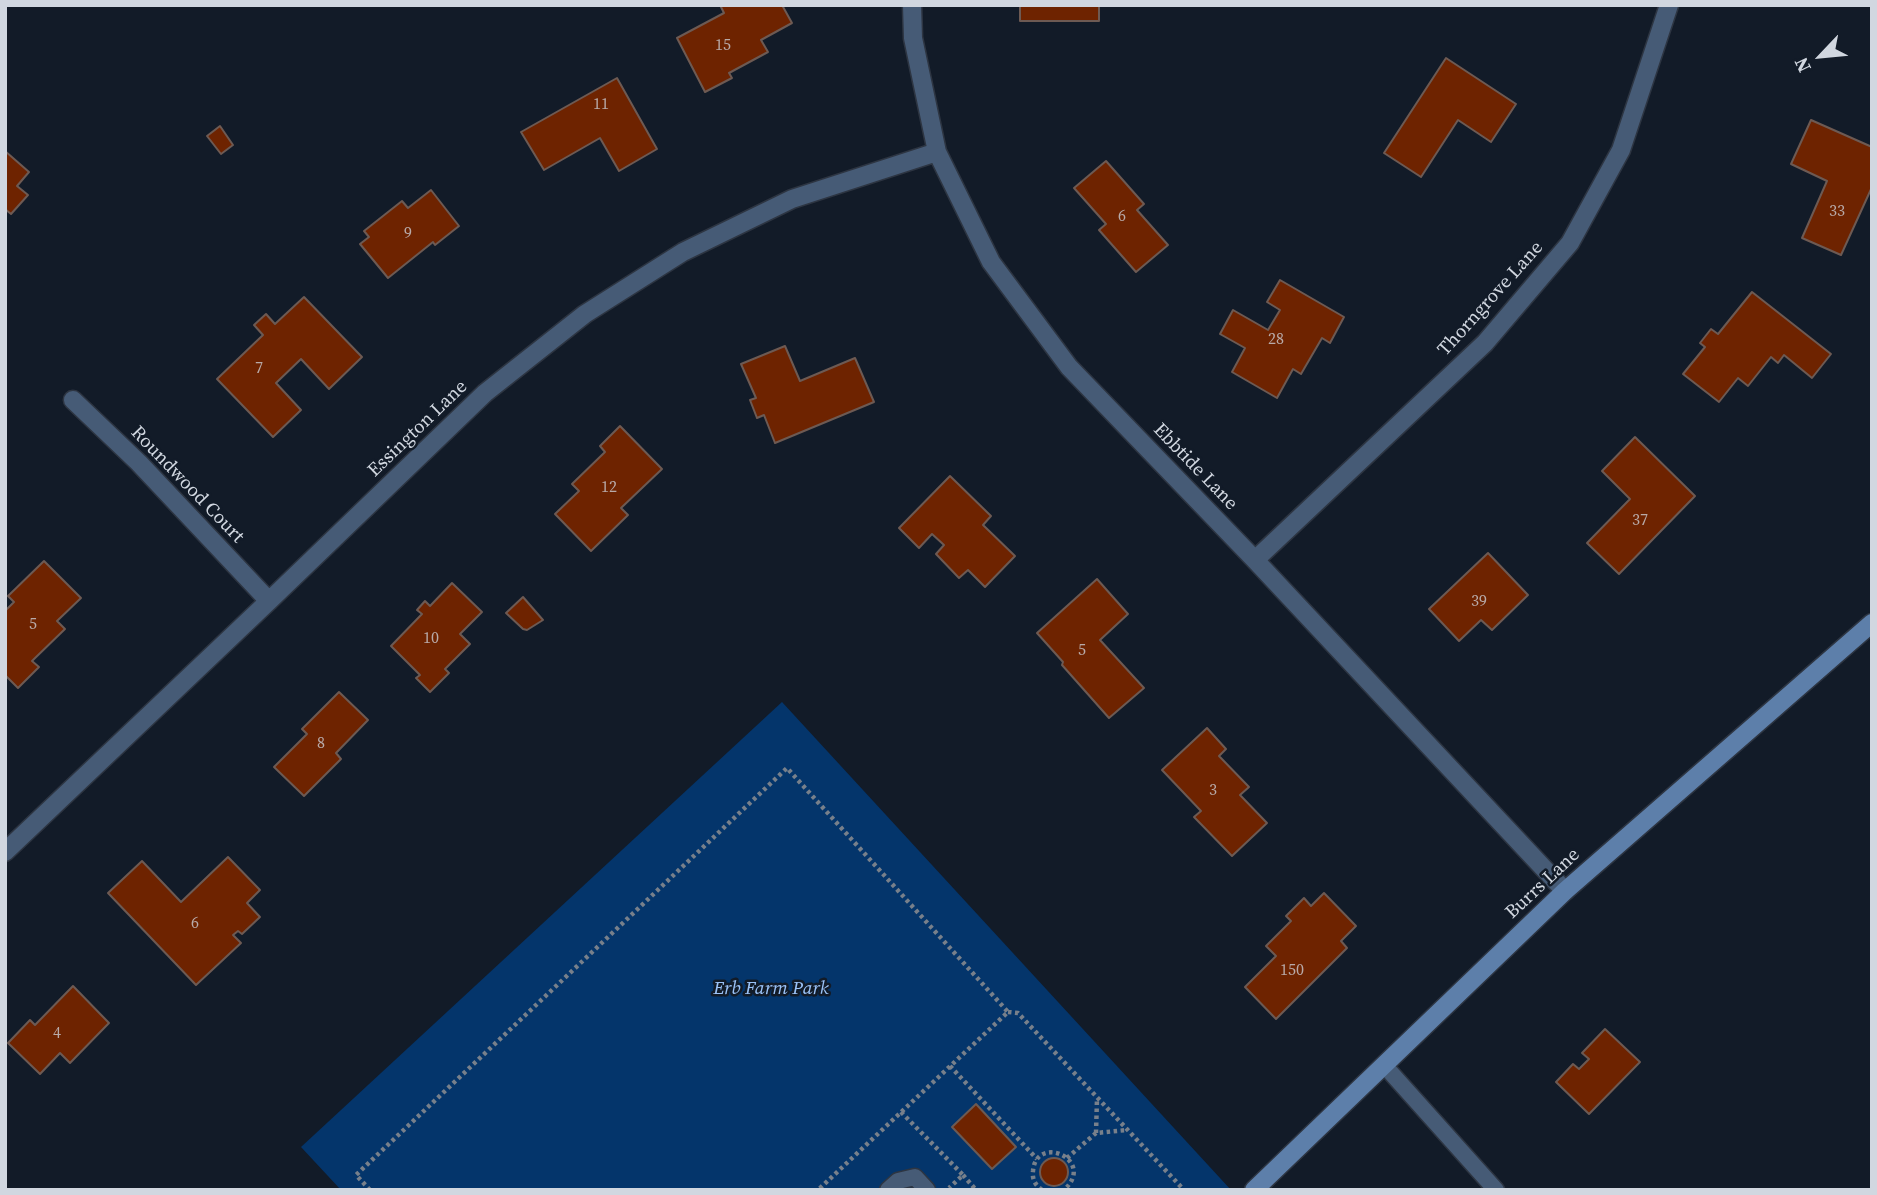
<!DOCTYPE html>
<html>
<head>
<meta charset="utf-8">
<style>
  body { margin:0 }
  #map { position:relative; width:1877px; height:1195px; overflow:hidden; background:#121b28; font-family:"Source Serif 4",serif }
  canvas { display:block }
  .frame { position:absolute; inset:0; border:7px solid #d1d7e0; pointer-events:none }
  .north { position:absolute; left:1786px; top:21px; width:70px; height:70px; -webkit-text-stroke:5px #121b28; paint-order:stroke; rotate:244deg; font-size:19px; font-weight:700; line-height:28px; text-align:center; color:#d1d7e0 }
  .north::after { content:''; display:block; margin:auto; width:24px; height:32px; background:#d1d7e0; clip-path:polygon(50% 0,100% 100%,50% 72%,0 100%) }
</style>
</head>
<body>
<div id="map">
<canvas width="1877" height="1195"></canvas>
<div class="frame"></div>
<div class="north">N</div>
</div>
<script>
const c = document.querySelector('canvas').getContext('2d');
c.lineJoin = 'round';
function fill(path, color) { c.fillStyle = color; c.fill(path, 'evenodd'); }
function stroke(path, color, width, dash) { c.strokeStyle = color; c.lineWidth = width; c.lineCap = dash ? 'butt' : 'round'; c.setLineDash(dash || []); c.stroke(path); }
function drawText(font, color, halo, rows, align = 'center') {
  c.font = font + ' "Source Serif 4",serif'; c.lineWidth = 5; c.setLineDash([]); c.textBaseline = 'middle'; c.strokeStyle = halo; c.fillStyle = color; for (const [text, x, y, turn = 0] of rows) {
    c.save(); c.translate(x, y); c.rotate((+turn || 0) * Math.PI / 180); c.textAlign = isNaN(turn) ? turn : align; if (halo) c.strokeText(text, 0, 0); c.fillText(text, 0, 0); c.restore();
  }
}
fill(new Path2D(`
  M782,702l449,488h-890l-40,-43z`), '#04356b');
const building = new Path2D(`
  M720,5h62l10,18 -31,17 7,12 -39,21 3,5 -27,14 -28,-54 47,-25z
  M1020,5h79v16h-79z
  M1446,58l70,46 -25,38 -33,-22 -37,57 -37,-24z
  M617,78l40,71 -38,22 -19,-33 -56,32 -23,-38z
  M1811,120l61,27v40l-31,68 -39,-17 25,-57 -36,-17z
  M220,126l13,19 -12,9 -14,-18z
  M5,151l24,21 -12,14 11,9 -17,19 -6,-5z
  M1106,161l38,43 -7,6 31,35 -32,27 -37,-42 7,-6 -32,-36z
  M431,190l28,36 -24,19 -2,-3 -45,36 -28,-34 9,-7 -5,-6 38,-30 6,7z
  M1280,280l64,37 -14,26 -8,-5 -21,36 -8,-5 -16,29 -45,-26 13,-24 -25,-14 13,-24 35,20 12,-20 -13,-8z
  M1752,292l79,62 -19,24 -28,-23 -6,8 -7,-6 -23,29 -10,-8 -19,24 -36,-28 22,-27 -5,-4 11,-14 7,5z
  M304,297l58,60 -33,32 -28,-30 -25,24 25,27 -28,27 -56,-58 46,-44 -9,-10 12,-11 9,10z
  M785,346l15,35 55,-23 19,44 -99,41 -11,-28 -7,3 -7,-18 6,-2 -15,-34z
  M620,426l42,43 -41,39 7,7 -37,36 -36,-37 24,-23 -7,-7 33,-32 -5,-6z
  M1635,437l60,59 -76,78 -32,-31 43,-44 -28,-28z
  M950,476l41,40 -8,9 32,31 -30,31 -17,-17 -9,8 -23,-24 8,-9 -12,-11 -13,14 -20,-20z
  M1488,553l40,42 -36,35 -11,-10 -22,21 -30,-32z
  M44,561l37,37 -24,23 8,8 -33,32 7,6 -21,21 -13,-13v-64l9,-9 -6,-6z
  M1097,579l31,35 -28,26 44,48 -35,30 -47,-53 1,-3 -26,-29z
  M452,583l30,29 -22,22 10,10 -25,25 4,4 -19,19 -14,-14 4,-3 -29,-29 31,-32 -5,-4 8,-9 5,5z
  M523,597l20,23 -16,10 -4,-1 -17,-16z
  M339,692l29,28 -32,33 5,6 -37,37 -30,-29 33,-33 -5,-5z
  M1207,728l19,21 -7,7 30,31 -9,8 27,28 -35,33 -38,-39 7,-6 -39,-41z
  M228,857l32,33 -13,13 13,14 -18,17 -4,-3 -5,4 8,8 -45,42 -88,-92 34,-32 39,41z
  M1324,893l32,33 -15,15 6,7 -71,71 -31,-32 31,-31 -10,-10 25,-25 -5,-5 18,-18 7,8z
  M73,986l36,37 -39,40 -10,-10 -20,21 -32,-31 22,-23 5,5z
  M1605,1029l35,33 -51,52 -33,-32 17,-18 6,5 10,-10 -7,-6z
  M976,1104l40,43 -24,22 -40,-42z
  M1040 1172a14 14 0 1 1 28 0a14 14 0 1 1-28 0Z`);
fill(building, '#6e2300');
stroke(building, '#6d5a53', 2);
const lane = new Path2D(`
  M1384,1065l112,125
  M888,1190l10,-9 17,-4 12,13`);
const street = new Path2D(`
  M912,5l1,33 24,114 54,110 78,105 186,193 310,331
  M73,400l66,63 130,138
  M1255,560l230,-217 85,-100 51,-93 48,-145
  M5,852l264,-251 216,-208 100,-79 98,-62 109,-53 145,-47`);
const secondary = new Path2D(`
  M1254,1190l311,-299 307,-268`);
stroke(lane, '#2d3542', 19);
stroke(street, '#2d3542', 21);
stroke(secondary, '#2d3542', 21);
stroke(new Path2D(`
  M1008,1012l10,1 166,177
  M950,1066l87,93
  M901,1112l62,63 -14,13
  M1096,1133l1,-34
  M1067,1158l29,-25 31,-3
  M963,1175l13,15
  M370,1190l-14,-15 431,-407 221,244 -190,178
  M1042,1190c-7,-5 -10,-11 -9,-19 3,-38 64,-11 31,19`), '#78808b', 4.5, [3.5, 3.5]);
stroke(lane, '#465b76', 16);
stroke(street, '#465b76', 18);
stroke(secondary, '#5d7faa', 18);
drawText('16px', '#b8aaa8', null, [
  ["15",723,46],
  ["11",601,105],
  ["33",1837,212],
  ["6",1122,217],
  ["9",408,234],
  ["28",1276,340],
  ["7",259,369],
  ["12",609,488],
  ["37",1640,521],
  ["39",1479,602],
  ["5",33,625],
  ["10",431,639],
  ["5",1082,651],
  ["8",321,744],
  ["3",1213,791],
  ["6",195,924],
  ["150",1292,971],
  ["4",57,1034]
]);
drawText('19px', '#d1d7e0', '#121b28', [
  ["Thorngrove Lane",1491,299,-48],
  ["Essington Lane",418,429,-44],
  ["Ebbtide Lane",1195,467,46],
  ["Roundwood Court",187,485,46],
  ["Burrs Lane",1543,884,-43]
]);
drawText('italic 19px', '#9bc3f8', '#121b28', [
  ["Erb Farm Park",771,989]
]);
</script>
</body>
</html>
